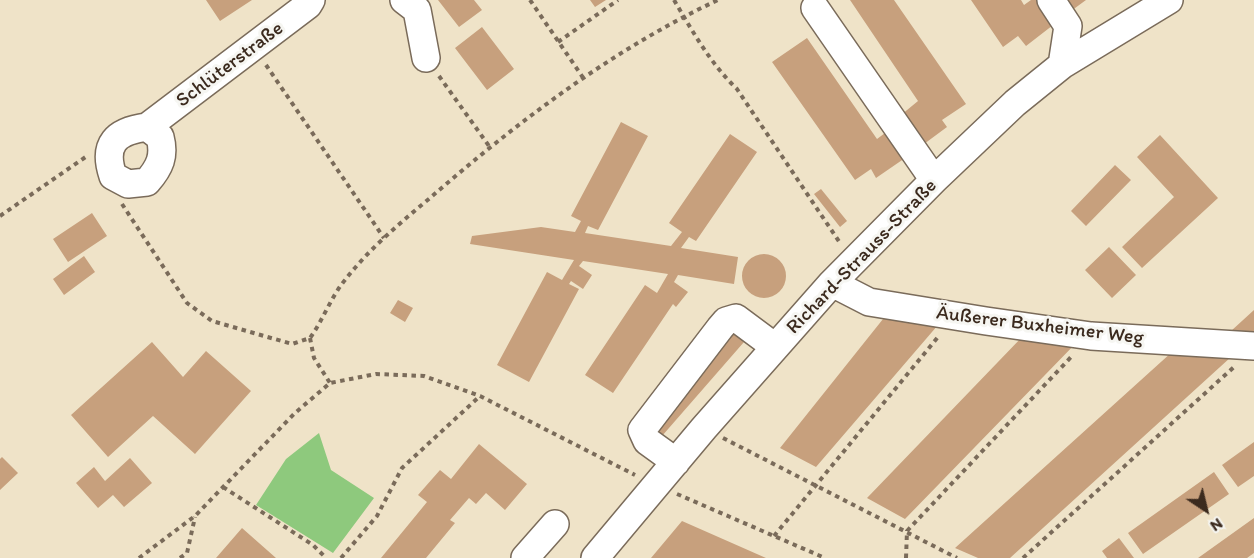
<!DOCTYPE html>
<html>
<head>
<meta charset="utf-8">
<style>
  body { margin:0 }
  #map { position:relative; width:1254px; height:558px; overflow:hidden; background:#efe3c8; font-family:Itim,sans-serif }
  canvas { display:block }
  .north { position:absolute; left:1176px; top:480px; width:60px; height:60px; -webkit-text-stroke:4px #f6f6f2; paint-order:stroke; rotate:145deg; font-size:16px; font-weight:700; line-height:24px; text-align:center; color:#3b2a1e }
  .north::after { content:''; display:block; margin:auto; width:21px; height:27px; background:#3b2a1e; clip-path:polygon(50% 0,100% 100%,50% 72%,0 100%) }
</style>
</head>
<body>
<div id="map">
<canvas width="1254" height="558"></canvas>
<div class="north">N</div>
</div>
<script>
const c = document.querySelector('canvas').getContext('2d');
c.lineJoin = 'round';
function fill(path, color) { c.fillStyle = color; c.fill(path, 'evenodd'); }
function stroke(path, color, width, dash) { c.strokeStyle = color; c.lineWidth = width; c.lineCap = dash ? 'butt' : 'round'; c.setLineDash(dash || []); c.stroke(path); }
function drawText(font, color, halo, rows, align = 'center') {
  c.font = font + ' Itim,sans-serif'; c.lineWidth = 6; c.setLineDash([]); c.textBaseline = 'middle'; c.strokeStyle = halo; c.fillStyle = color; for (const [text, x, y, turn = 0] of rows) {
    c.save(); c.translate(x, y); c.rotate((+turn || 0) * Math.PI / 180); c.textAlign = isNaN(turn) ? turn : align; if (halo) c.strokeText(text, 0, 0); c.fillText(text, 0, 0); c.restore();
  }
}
fill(new Path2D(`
  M319,433l12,37 43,28 -41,55 -77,-48 30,-46z`), '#8ec97d');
fill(new Path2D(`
  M206,0h46l-32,21z
  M438,0h36l8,10 -23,17z
  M590,0h16l-11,7z
  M850,0h44l72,104 -24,16 5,7 -23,17 -23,-29 17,-14z
  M971,0h50l3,5 7,-5h9l17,22 -31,24 -8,-10 -15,11z
  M1063,0h23l-15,11z
  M482,27l32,42 -27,21 -32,-42z
  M807,38l70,101 12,-9 19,26 -32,22 -5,-9 -16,11 -83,-118z
  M621,122l27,14 -50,94 -10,-4 -3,7 86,13 11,-14 -13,-9 61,-89 27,18 -61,89 -7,-4 -8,11 57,9 -4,27 -56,-9 -4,7 14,10 -12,15 -3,-3 -60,89 -28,-18 60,-90 12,8 11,-19 -85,-13 -4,5 13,9 -9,14 -12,-8 -2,3 10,5 -50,93 -32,-17 50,-93 15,8 12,-20 -104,-16 2,-8 69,-9 34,5 6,-11 -10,-5z
  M1160,135l58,63 -76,70 -20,-21 52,-50 -37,-40z
  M1115,165l16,15 -45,46 -15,-15z
  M821,189l26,32 -7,6 -26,-33z
  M92,213l15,23 -39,26 -15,-23z
  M1109,247l27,28 -24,23 -27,-28z
  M742 276a22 22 0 1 1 44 0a22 22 0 1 1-44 0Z
  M84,256l11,16 -31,23 -11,-16z
  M398,300l15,8 -8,14 -15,-9z
  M891,309l53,9 -128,149 -36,-19z
  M1254,310v24l-23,-3z
  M733,331l11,11 -82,94 -12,-10z
  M1023,336l56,4 -174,179 -38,-21z
  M152,342l31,35 23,-26 45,40 -56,63 -42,-38 -45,41 -37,-42z
  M1172,352l59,5 -221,201h-32l-23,-10z
  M1254,442v34l-16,11 -16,-22z
  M479,444l48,40 -22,26 -19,-17 -10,11 -7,-6 -19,22 5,3 -29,35h-45l46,-56 -9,-7 22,-25 11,9z
  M2,457l16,16 -18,17v-31z
  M130,458l22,25 -28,24 -11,-12 -15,13 -22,-25 18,-16 11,14z
  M1214,472l15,22 -86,60 -15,-21z
  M1254,518v35l-7,5h-49z
  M682,521l84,37h-115z
  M242,528l34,30h-60z
  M1119,538l15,20h-27l-5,-7z`), '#c7a07d');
const minor = new Path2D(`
  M404,0l13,10 9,48
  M1051,0l17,26 -6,39
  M815,8l119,172
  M147,127l13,10c5,19 0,30 -13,45l-19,2 -15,-8c-11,-32 3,-45 34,-49l161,-122 3,-5
  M832,283l37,19 117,19 105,15 163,10
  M676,462l-29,-21 -5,-11 78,-102 6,-7 10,-3 39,29
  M525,558l30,-34
  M595,558l109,-130 128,-145 102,-103 81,-77 47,-38 107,-65`);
stroke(minor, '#7a6b5a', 30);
stroke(new Path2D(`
  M530,0l54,79
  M674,0c19,32 36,63 63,89l103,154
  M558,42l60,-42
  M266,65l118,173
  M439,76l50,70
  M122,204l65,99 25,18 80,23 18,-6c13,-18 21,-41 35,-58 24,-31 55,-57 85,-82 86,-75 185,-150 288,-198
  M0,216l87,-60
  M310,338l4,20 16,25
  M723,438l234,120
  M223,487l90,58 13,13
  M677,494l148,64
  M774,536l164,-199
  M139,558l56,-42 100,-103 35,-30 46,-9 48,2 56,20 155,79
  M180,558l7,-5 8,-36
  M341,558l36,-42 25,-48 78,-72
  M906,558l1,-27 165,-175
  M1023,558l211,-191`), '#7a6b5a', 4, [4.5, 4.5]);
stroke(minor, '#fff', 27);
drawText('20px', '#3b2a1e', '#f6f6f2', [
  ["Schlüterstraße",230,65,-37],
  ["Richard-Strauss-Straße",862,257,-46],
  ["Äußerer Buxheimer Weg",1040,326,7]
]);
</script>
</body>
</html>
